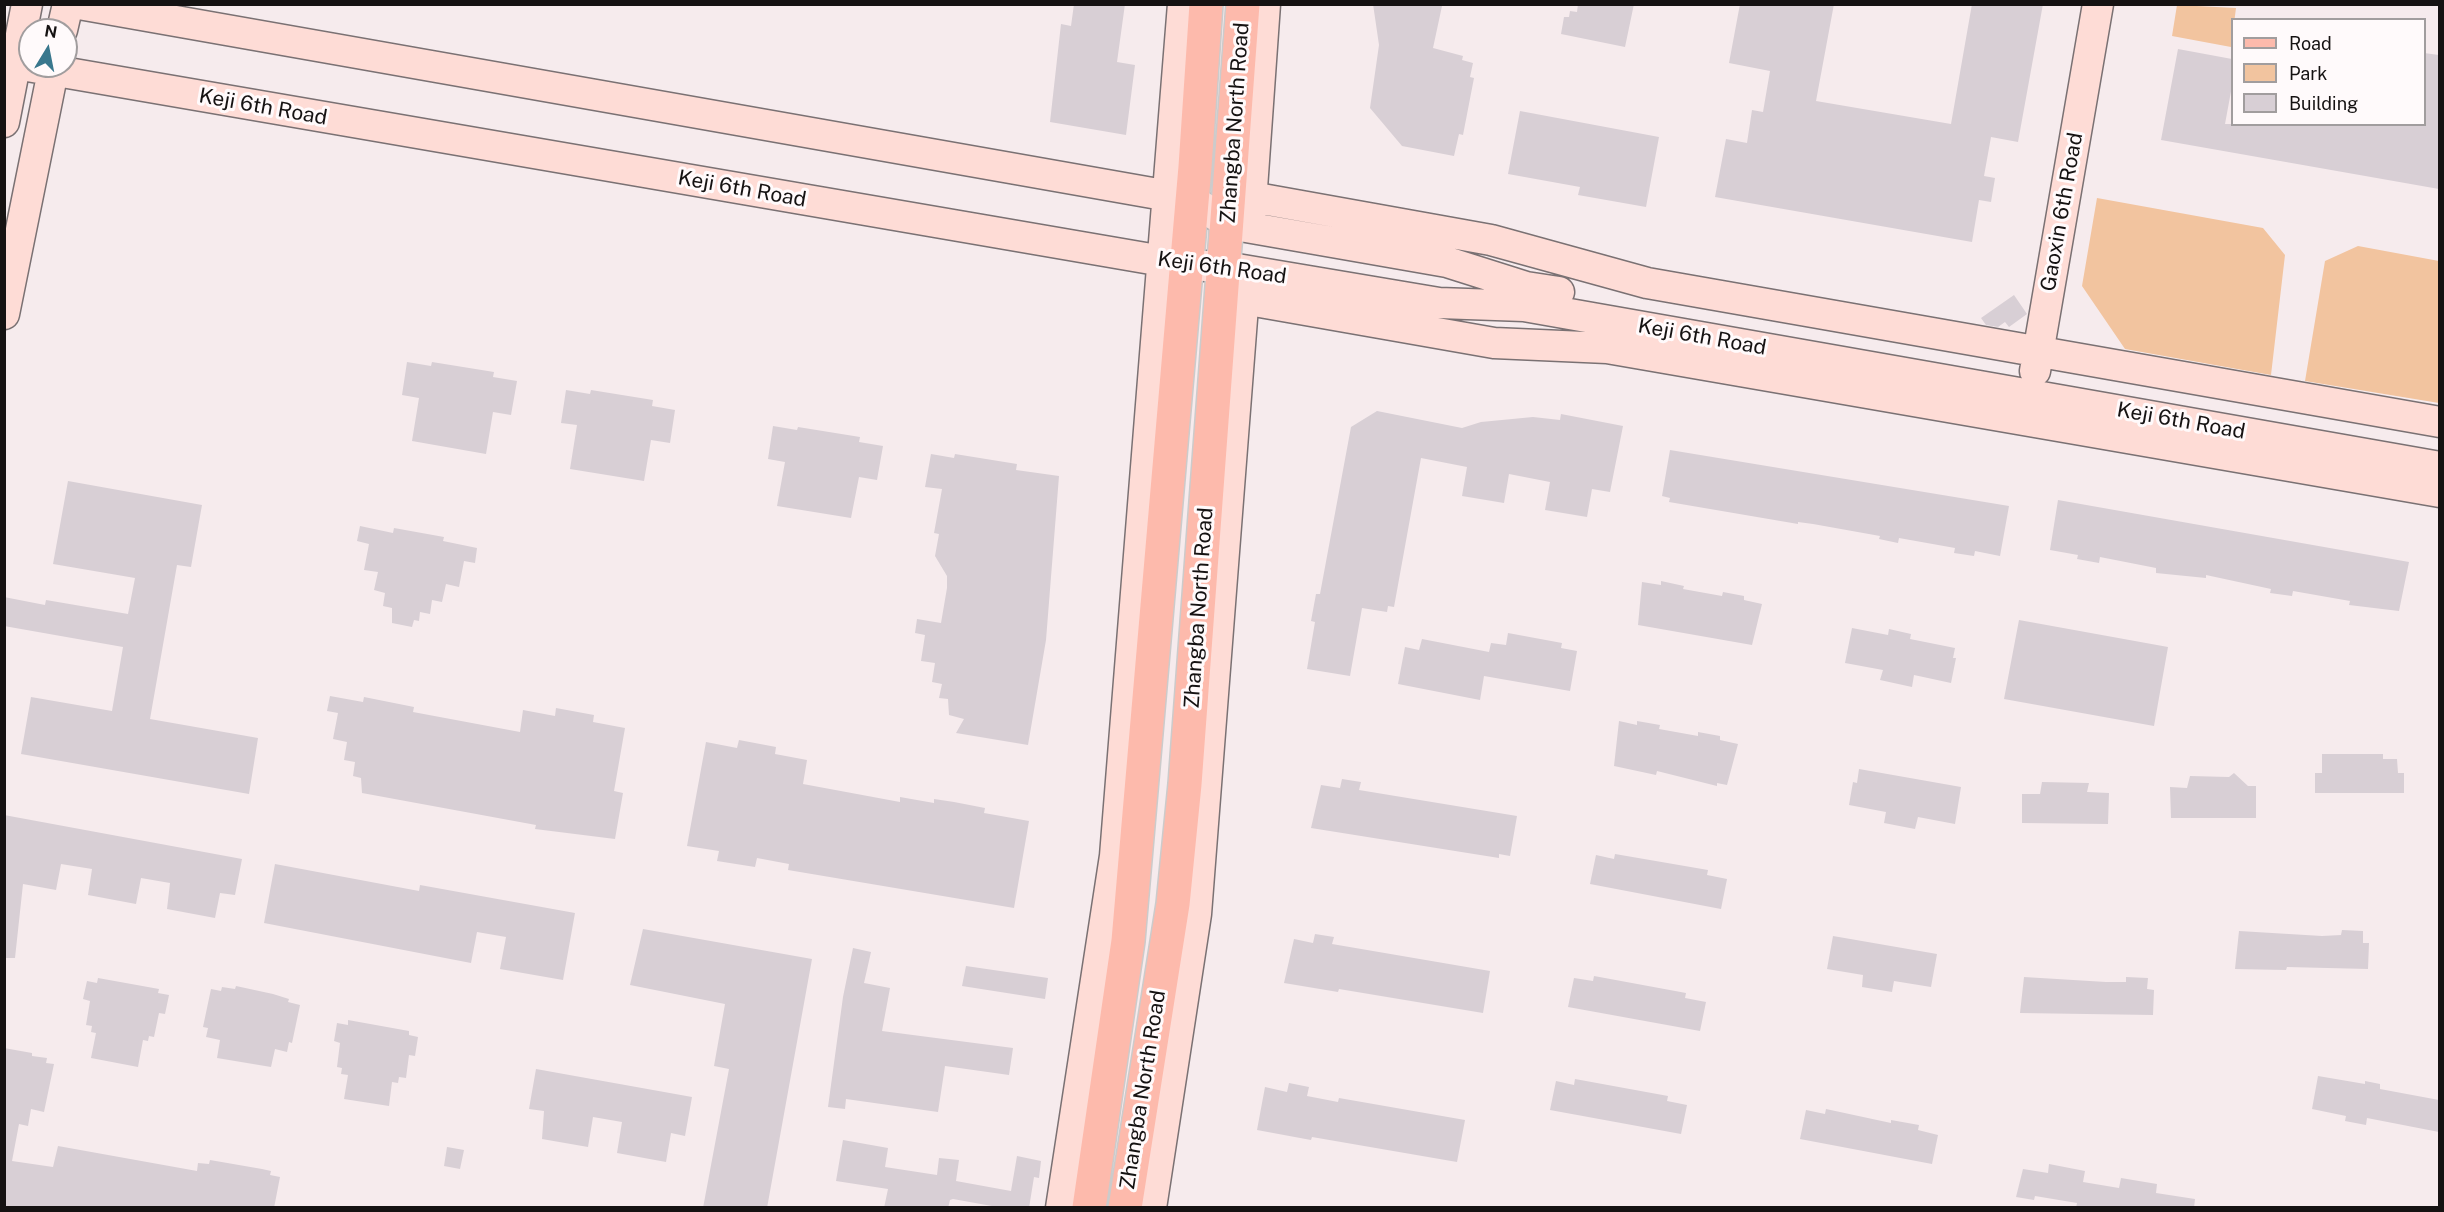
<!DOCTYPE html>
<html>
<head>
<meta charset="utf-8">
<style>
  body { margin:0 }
  #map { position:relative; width:2444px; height:1212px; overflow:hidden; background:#f6ebed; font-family:"Public Sans",sans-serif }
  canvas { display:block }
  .frame { position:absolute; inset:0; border:6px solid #151212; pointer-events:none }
  .legend { position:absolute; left:2231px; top:18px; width:195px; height:108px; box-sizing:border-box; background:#fffafb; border:2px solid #a19d9e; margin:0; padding:8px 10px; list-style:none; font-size:18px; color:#151212 }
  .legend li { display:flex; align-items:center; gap:12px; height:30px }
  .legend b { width:30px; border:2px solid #a19d9e }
  .north { position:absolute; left:18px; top:18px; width:60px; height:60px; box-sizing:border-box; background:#fffafb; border:2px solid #a19d9e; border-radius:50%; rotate:10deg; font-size:16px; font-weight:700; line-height:24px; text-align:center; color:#151212 }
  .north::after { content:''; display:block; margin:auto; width:21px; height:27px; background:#39778d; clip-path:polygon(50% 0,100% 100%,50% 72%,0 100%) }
</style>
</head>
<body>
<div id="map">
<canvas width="2444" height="1212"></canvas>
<div class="frame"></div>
<ul class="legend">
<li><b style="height:8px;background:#fdbaac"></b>Road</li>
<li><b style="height:16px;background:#f2c49f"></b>Park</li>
<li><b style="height:16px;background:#d8cfd5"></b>Building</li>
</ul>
<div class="north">N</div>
</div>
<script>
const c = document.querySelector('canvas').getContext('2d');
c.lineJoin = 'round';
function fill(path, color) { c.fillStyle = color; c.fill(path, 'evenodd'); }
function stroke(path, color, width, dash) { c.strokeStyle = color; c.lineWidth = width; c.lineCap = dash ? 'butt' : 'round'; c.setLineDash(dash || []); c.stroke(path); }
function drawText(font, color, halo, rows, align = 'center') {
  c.font = font + ' "Public Sans",sans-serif'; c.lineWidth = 6; c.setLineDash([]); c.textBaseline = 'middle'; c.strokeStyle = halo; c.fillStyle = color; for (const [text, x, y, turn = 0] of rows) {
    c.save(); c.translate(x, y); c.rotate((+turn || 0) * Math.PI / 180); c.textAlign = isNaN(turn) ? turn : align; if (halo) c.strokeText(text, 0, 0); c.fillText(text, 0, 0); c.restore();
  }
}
fill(new Path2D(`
  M2177,5l59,3 -5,39 -59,-11z
  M2097,198l166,30 22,27 -14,120 -146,-26 -43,-63z
  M2358,246l81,15v142l-134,-22 20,-120z`), '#f2c49f');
fill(new Path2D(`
  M1074,4h51l-8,58 18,3 -9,70 -76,-13 11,-98 10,2z
  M1373,4l69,2 -9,42 30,8 -1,4 11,3 -3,14 4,1 -11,57 -4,-1 -5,22 -52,-10 -32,-38 9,-63z
  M1578,4h56l-9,43 -64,-13 3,-17h5l1,-6 7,1z
  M1740,4h94l-18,97 135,23 21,-120h71l-25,138 -27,-5 -7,39 11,2 -4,24 -12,-2 -7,42 -257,-45 11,-58 21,4 5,-33 11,2 7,-41 -41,-8z
  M2178,49l54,10v27l-7,38h199v-71l15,2v134l-278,-49z
  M1520,111l139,26 -13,70 -68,-12 2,-8 -72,-13z
  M2014,295l13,19 -18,13 -4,-5 -7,5 -12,-2 -5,-7z
  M407,362l24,4 1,-4 62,10 -1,5 24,4 -6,34 -18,-3 -7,42 -74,-13 7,-43 -17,-3z
  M566,390l24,4 1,-4 62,10 -1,6 23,4 -5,33 -19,-3 -7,41 -74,-12 7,-44 -16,-2z
  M1377,411l85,17 19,-6 52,-5 27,3 1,-6 62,12 -13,66 -18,-3 -5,28 -42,-7 5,-28 -41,-8 -5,29 -42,-7 5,-29 -46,-9 -27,149 -6,-1 -1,6 -25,-4 -12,68 -43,-7 8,-47 -4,-1 5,-27h4l31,-167z
  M773,426l24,4 1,-3 62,10 -1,5 24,4 -6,34 -18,-3 -8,41 -74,-12 8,-44 -17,-3z
  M1670,450l339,56 -9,50 -25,-5 -1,5 -20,-3 1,-5 -56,-10 -1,5 -19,-4 1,-3 -67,-12 -15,-2v2l-129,-22 1,-4 -8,-2z
  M931,454l23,4 1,-4 62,10 -1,6 43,6 -13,164 -18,105 -72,-12 8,-14 -15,-4 -1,-16 -9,-1 3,-14 -10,-2 3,-19 -14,-2 4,-26 -10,-2 2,-14 24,4 6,-35v-12l-12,-20 4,-22 -5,-1 8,-44 -17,-2z
  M68,481l134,24 -11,62 -14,-2 -27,154 108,19 -9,56 -228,-40 10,-57 81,14 11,-64 -119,-21v-29l41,8 1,-5 82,14 7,-36 -82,-14z
  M2058,500l351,62 -10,49 -50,-6 1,-4 -57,-10 -1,5 -22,-3 1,-4 -65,-14v3l-50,-5v-5l-56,-11 -1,6 -22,-4 1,-4 -28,-5z
  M360,526l33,7 1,-5 50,9 -1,4 34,7 -2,15 -11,-2 -5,26 -13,-3 -4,18 -10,-2 -2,14 -10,-2 -1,9 -5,-1 -2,7 -20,-4v-15l-9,-2 2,-13 -11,-3 4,-18 -14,-2 5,-26 -12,-3z
  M1661,581l23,5 -1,3 39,7 1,-4 21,4v4l18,4 -10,41 -114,-20 4,-43 19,3z
  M2019,620l149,27 -14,79 -150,-27z
  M1852,628l36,7 1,-6 22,5 -1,5 45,9 -2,10h3l-5,25 -37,-8 -2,12 -32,-7 3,-10 -38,-7z
  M1508,633l54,10 -1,5 16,3 -7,40 -86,-15 -4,24 -82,-16 7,-37 14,3 3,-11 67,13 2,-9 15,2z
  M330,696l33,6 1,-5 50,10 -1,5 107,20 3,-22 32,6 1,-8 38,7 -1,7 32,6 -11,63 9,2 -8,46 -80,-10 1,-4 -174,-32 -1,-15 -8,-2 2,-14 -11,-2 3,-18 -14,-3 5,-26 -11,-2z
  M1619,721l18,4v-4l23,4 -1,4 39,7v-4l22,4v4l18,4 -11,41 -10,-2v3l-60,-15 -1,4 -42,-9z
  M739,740l37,7 -1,7 32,6 -4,24 97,18v-5l34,6v-4l20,3 31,6 -1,5 45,8 -15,87 -226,-38 1,-6 -32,-6 -2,9 -38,-6 2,-10 -32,-5 19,-104 31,6z
  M2322,754h61v5h14l1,14h6v20h-89v-20h7z
  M1859,769l102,18 -6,37 -37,-7 -3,12 -31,-6 2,-11 -37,-7 4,-23 4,1z
  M2234,773l14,13h8v32h-85l-1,-31 17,1 3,-12 39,1z
  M1342,779l19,3 -2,8 158,26 -7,40 -11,-2v4l-188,-30 10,-43 19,3z
  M2042,782l47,1 -2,9 22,1 -1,31 -86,-1v-29h18z
  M4,815l238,44 -7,36 -15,-2 -5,25 -48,-9 3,-26 -29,-5 -5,26 -48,-9 4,-26 -31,-5 -5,26 -33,-6 -8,74h-11z
  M1615,854l93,16 -1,5 20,4 -6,30 -131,-25 6,-29 18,4z
  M275,864l144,27 1,-6 155,28 -12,67 -63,-11 6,-32 -29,-5 -6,31 -207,-40z
  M643,929l169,30 -45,249h-64l26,-139 -15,-3 11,-62 -95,-19z
  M2342,930l21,1v12h6l-1,26 -81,-2 -1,3 -51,-1 4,-38 83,5 19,-1z
  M1315,934l19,3 -2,7 158,27 -7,42 -144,-24 -1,3 -54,-9 10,-44 19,4z
  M1833,936l104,18 -6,33 -37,-6 -2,11 -30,-5 1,-12 -36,-6z
  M853,948l18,4 -7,31 26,5 -8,43 131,17 -4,27 -64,-9 -7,46 -92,-13 -1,10 -17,-2 15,-110z
  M966,966l82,12 -3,21 -83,-13z
  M1594,976l92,17 -1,5 21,4 -6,29 -132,-24 6,-29 19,3z
  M2024,977l82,5h20v-5l22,1 -1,11 7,1 -1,25 -133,-2z
  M98,978l61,11 -1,4 11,2 -4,19 -6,-1 -5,24 -5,-1 -1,5 -5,-1 -5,27 -47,-9 5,-25 -5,-1 1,-6 -6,-1 4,-24 -7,-2 4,-18 10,2z
  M236,986l37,8 16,5 -1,3 12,3 -8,38 -3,-1 -2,10 -12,-3 -4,18 -54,-9 3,-18 -14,-3 2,-9 -5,-1 8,-38 10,2 1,-4 13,2z
  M348,1020l61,11v4l9,2 -3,19 -6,-1 -3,23 -7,-1 -1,6 -6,-1 -3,24 -45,-7 4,-24 -7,-1 1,-6 -5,-1 3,-24 -6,-2 3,-18 11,2z
  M4,1048l28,5v3l15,2 -1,5 8,1 -10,48 -13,-3 -3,17 -9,-2 -7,37 41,6 5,-21 139,25 1,-8 11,1 1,-4 52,9 9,2 -1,4 10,2 -6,31h-270z
  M536,1069l156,28 -7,39 -14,-3 -5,29 -49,-9 5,-31 -29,-5 -5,30 -46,-8 2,-28 -15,-2z
  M2318,1076l47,8v-3l15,3v5l59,11v32l-72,-14 -1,7 -21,-4 1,-5 -34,-7z
  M1575,1079l93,17 -1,5 20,4 -6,29 -131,-24 6,-29 18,4z
  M1289,1083l20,4 -2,9 31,6 1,-4 126,22 -8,42 -145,-25 -1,3 -54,-10 8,-43 22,5z
  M1826,1109l65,14v-3l28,5 -1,5 20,5 -6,29 -132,-25 6,-29 19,4z
  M843,1140l45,8 -3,19 52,8 2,-17 20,2 -3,21 55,10 6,-35 24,5 -2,17 -5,-1 -5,31h-26l-50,-9 -3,1 -2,8h-64l4,-19 -52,-8z
  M447,1147l17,3 -4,19 -16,-3z
  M2049,1164l36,7 -2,11 36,6 2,-10 36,6 -1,9 39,6 -1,9h-118l1,-5 -42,-7 -1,4 -18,-3 7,-28 25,4z`), '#d8cfd5');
const secondary = new Path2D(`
  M79,4l1113,196 37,24 218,38 79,25 33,5
  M62,30l6,-26
  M4,62l1182,203 39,2 214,36 85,3 916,161
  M4,122l23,-118
  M1250,217l15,-213
  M1229,224l22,-27 240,43 156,43 793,139
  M1225,267l18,32 251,44 113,5 833,144
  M4,314l50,-248
  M2035,371l63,-367
  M1061,1208l54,-352 68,-852
  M1151,1208l45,-294 49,-634`);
const primary = new Path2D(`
  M1089,1208l39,-267 67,-774 11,-163
  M1125,1208l48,-304 12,-120 58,-780`);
stroke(secondary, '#7a7173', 33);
stroke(primary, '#cccbcb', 36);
stroke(secondary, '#fedcd6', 30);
stroke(primary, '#fdbaac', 33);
drawText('21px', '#151212', '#fffafb', [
  ["Keji 6th Road",263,107,10],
  ["Zhangba North Road",1235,123,-86],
  ["Keji 6th Road",742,189,10],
  ["Gaoxin 6th Road",2062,212,-80],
  ["Keji 6th Road",1222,268,8],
  ["Keji 6th Road",1702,337,10],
  ["Keji 6th Road",2181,421,10],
  ["Zhangba North Road",1199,608,-86],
  ["Zhangba North Road",1143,1090,-81]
]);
</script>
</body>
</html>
